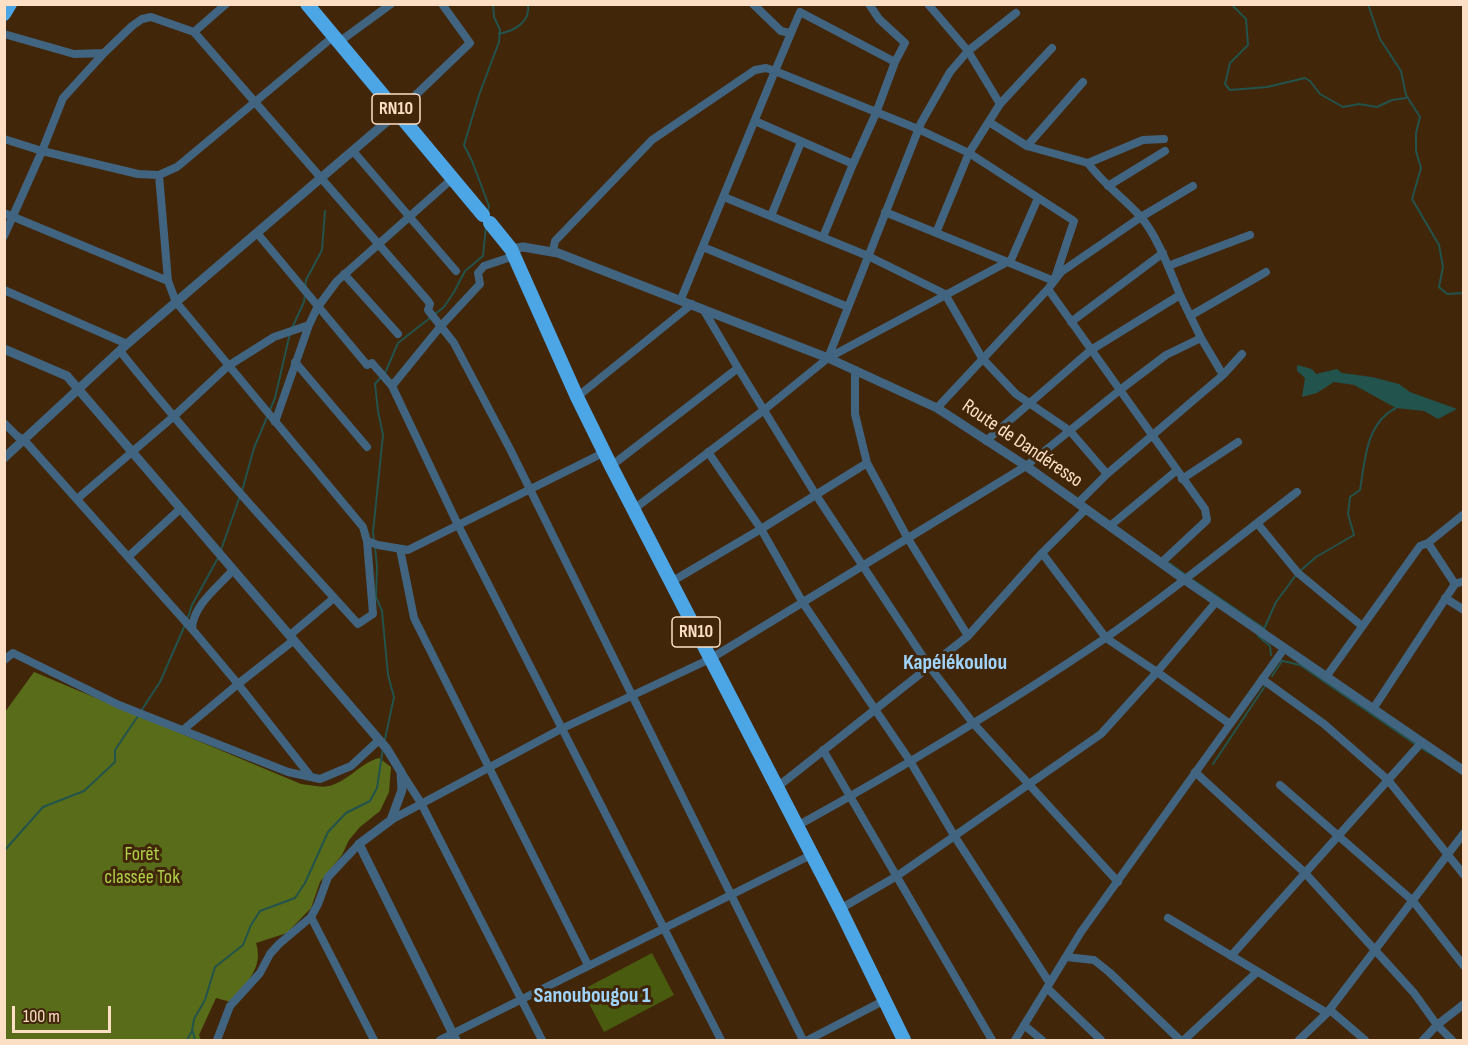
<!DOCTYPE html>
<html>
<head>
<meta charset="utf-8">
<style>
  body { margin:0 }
  #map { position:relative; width:1468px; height:1045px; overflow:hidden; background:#41260a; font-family:"Sofia Sans Condensed",sans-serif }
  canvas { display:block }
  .frame { position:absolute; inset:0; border:6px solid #fddfc5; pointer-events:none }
  .scale { position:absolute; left:12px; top:1006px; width:99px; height:27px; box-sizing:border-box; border:3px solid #fddfc5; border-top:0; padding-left:8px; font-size:18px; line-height:21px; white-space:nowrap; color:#fddfc5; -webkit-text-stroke:4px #41260a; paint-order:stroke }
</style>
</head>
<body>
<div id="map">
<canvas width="1468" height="1045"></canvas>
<div class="frame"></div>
<div class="scale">100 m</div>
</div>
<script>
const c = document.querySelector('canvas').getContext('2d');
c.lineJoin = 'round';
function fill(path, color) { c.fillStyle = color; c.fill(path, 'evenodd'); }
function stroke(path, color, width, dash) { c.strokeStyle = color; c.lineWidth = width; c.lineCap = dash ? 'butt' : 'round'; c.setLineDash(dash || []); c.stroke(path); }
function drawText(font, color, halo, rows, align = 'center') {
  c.font = font + ' "Sofia Sans Condensed",sans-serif'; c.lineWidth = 6; c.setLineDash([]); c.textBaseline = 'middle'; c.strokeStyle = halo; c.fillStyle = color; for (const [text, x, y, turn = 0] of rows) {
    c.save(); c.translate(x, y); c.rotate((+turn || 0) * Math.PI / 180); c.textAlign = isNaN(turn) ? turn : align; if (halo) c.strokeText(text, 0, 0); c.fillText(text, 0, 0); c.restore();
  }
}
fill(new Path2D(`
  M652,953l22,42 -70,37 -22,-42z`), '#495b0e');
fill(new Path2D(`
  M34,672l267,112c9,1 20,4 28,2 20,-5 31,-23 50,-28l12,9 -2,25 -9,19 -20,16 -11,13 -7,15 -22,27 -9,26 -24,25 -31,10c8,25 -10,40 -25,59l-15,-4 -17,37 2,5h-196v-328z`), '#596c19');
fill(new Path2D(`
  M1297,365l15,4 4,5 21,-5 5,4 30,4 27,7 11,8 47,17 -19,10 -14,-8 -28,-3 -42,-23 -20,-3 -17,11 -15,4 3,-19 -8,-7z`), '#22534c');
stroke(new Path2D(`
  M1231,4l15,15 2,26 -18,18 -5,21 5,6 37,-3 38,-9 5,3 10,13 23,13 16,-3 18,3 15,-7 14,-2
  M1368,4l12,35 21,32 5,24 14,22 -4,16v18l5,17 -9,31 27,46 4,22 -4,20 8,7 17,-1
  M499,34c15,-3 32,-12 29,-30
  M488,211l1,-5 -17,-45 -8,-16 15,-50 20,-53 1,-12 -6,-13 -1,-13
  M305,289l1,-9 16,-30 3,-39
  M292,328l12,-26 1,-8
  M385,373l13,-30 46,-36 10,-15 11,-21 18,-15 3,-30
  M269,412l6,-14 15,-65
  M242,491l12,-43 13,-31
  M374,542l-1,-10 10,-97 -5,-24 -3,-27 6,-7
  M375,547l2,19 -1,31 6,14 6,64 6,22 -9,42
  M221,550l19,-54
  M1169,563l17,12
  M1300,571l16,-14 38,-22 -6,-21 2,-17 10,-7c5,-30 6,-67 36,-82
  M1193,580l72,49
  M187,620l5,-15 26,-47
  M1264,629l12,-27 20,-27
  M1258,636l12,10 1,9
  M1279,660l21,5 115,79
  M1272,676l10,-15
  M141,711l19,-29 25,-57
  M1421,748l18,11
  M1213,764l52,-78
  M4,851l39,-44 41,-16 31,-29v-12l23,-34
  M193,1032l2,8
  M187,1040l5,-9 2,-12 11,-19 10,-33 28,-22 8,-20 9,-14 35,-13 10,-15 23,-51 18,-19 24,-12 7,-13 6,-40`), '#22534c', 2);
stroke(new Path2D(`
  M753,4l28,27 9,2
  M869,4l10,15 26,24 -10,19
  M928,4l40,47 32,53
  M1016,13l-48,38 -18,21 -29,51 -93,235 183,-98 27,-62
  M194,32l32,-28
  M4,34l70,20 30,-1
  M339,42l52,-38
  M398,112l72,-69 -28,-39
  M755,121l98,43 -30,73
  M4,139l38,12 96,23 21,1 18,-8 157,-131
  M1027,146l56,-64
  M353,151l103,120
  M1088,163l55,-23 21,-1
  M159,175l9,106 8,21 187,225 4,14 11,4 30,5 197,-98
  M1108,186l57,-35
  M724,197l144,59 77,38 37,64 34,36 54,37 37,43 -29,29
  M4,213l164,68
  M771,216l30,-74
  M257,233l110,132 5,-2 20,23
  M936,233l33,-80 31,-49 52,-56
  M4,236l38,-85 21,-53 41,-45 28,-27 10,-7 9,-2 43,15 234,269 2,3 -2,6 26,33 56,106 293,591
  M703,247l145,60
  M553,251l2,-10 97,-101 103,-70 11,-2 9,3 25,-59 95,50 -19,51 -23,51
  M514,256l-30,10 -6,7 2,11 -40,43 -48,59 66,139 263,515
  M1168,266l82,-31
  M344,274l54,60
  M1048,289l72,101 46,-35 35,-17 -21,-43
  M4,290l123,54
  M681,299l94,-228 143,58 51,24 105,68 -20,60 -169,-69
  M703,309l35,59 78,127 113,171 44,57 145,159
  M1190,316l76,-44
  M1071,322l92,-69
  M120,351c75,94 156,183 238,273l15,-10 -6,-73
  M295,362l72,85
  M855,370v44l12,49 40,74 61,99
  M1223,375l19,-21
  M577,397l115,-93
  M937,408l111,-119 13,-17 80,-55 52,-31
  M275,422l34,-97 8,-17 20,-27 116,-103
  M4,423l13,13 8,5 167,188
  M986,441l105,-91 89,-55c-10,-24 -23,-60 -40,-79 -17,-19 -37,-32 -52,-53l-61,-17 -38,-24
  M708,452l53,77 42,74 107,158 45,76 94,145
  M611,466l127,-98
  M1107,474l116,-99 -22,-37
  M1182,479l56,-37
  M77,499l96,-82 55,-51 46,-29 35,-12
  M634,509l130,-99 64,-52
  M1257,523l41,50 64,53
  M1110,526l66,-55
  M1428,543l36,-29
  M400,549l14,69 174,347
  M1042,553l64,85 51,34 73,52
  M128,557l52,-48
  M233,570c-15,17 -40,35 -41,59l46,55 73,93
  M671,582l90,-53 106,-66
  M1445,598l19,12
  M290,635l44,-37
  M4,660l9,-7 106,52 169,67 32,7 31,-13 28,-26
  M1326,677l94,-131 8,-3 27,41
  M1262,679l62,45 64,56 76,95
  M1373,709l82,-125 9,-3
  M183,730l55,-46 56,-44
  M823,750l169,290
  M401,772l20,31 121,237
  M1195,772l110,101 109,120 23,32 15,15
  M1280,785l133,116 51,65
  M776,788l192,-152 74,-83 44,-44
  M391,820l170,-91 149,-70 316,-193 94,-76 85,119 2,11 -46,43
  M797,826c105,-58 208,-120 307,-187 67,-46 129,-98 193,-147
  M840,909l57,-33 204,-142 56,-62 59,-70
  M311,917l63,123
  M1168,918l159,95
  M1231,956l191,-214
  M1066,957l28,3 15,12 71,68
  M1047,988l54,52
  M1330,1010l35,30
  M1024,1025l18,15
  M217,1040l13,-34 30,-33 10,-19 9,-10 32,-27 7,-13 10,-27 31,-33
  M440,1040l371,-185
  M808,1040l77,-40
  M1015,1040l66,-108 203,-283
  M1184,1040l73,-68
  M1299,1040l28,-27 137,-180
  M1423,1040l14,-15 27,-21`), '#416581', 8);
stroke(new Path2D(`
  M511,249l12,-2 35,6 270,105 109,50 89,58 159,114 279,191
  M4,349l63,27 320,373 14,23 1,18 -11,30 -32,24 97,196
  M4,458l123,-114 271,-232`), '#416581', 9);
stroke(new Path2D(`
  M307,4l176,211
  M4,14l6,-10
  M490,223l21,26 66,148 34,69 229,443 64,131`), '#4ca6e6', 14);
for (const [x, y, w] of [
  [396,109,48],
  [696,632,48]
]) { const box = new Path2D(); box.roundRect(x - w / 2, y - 15, w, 30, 4.5); c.fillStyle = '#41260a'; c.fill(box); stroke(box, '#fddfc5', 1.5); }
drawText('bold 18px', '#fddfc5', null, [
  ["RN10",396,109],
  ["RN10",696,632]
]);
drawText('20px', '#fddfc5', '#41260a', [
  ["Route de Dandéresso",1022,444,34]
]);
drawText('20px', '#afd148', '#41260a', [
  ["Forêt",142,855],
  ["classée Tok",142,878]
]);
drawText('bold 22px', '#9fd4fd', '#41260a', [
  ["Kapélékoulou",955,663],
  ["Sanoubougou 1",592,996]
]);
</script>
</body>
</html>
